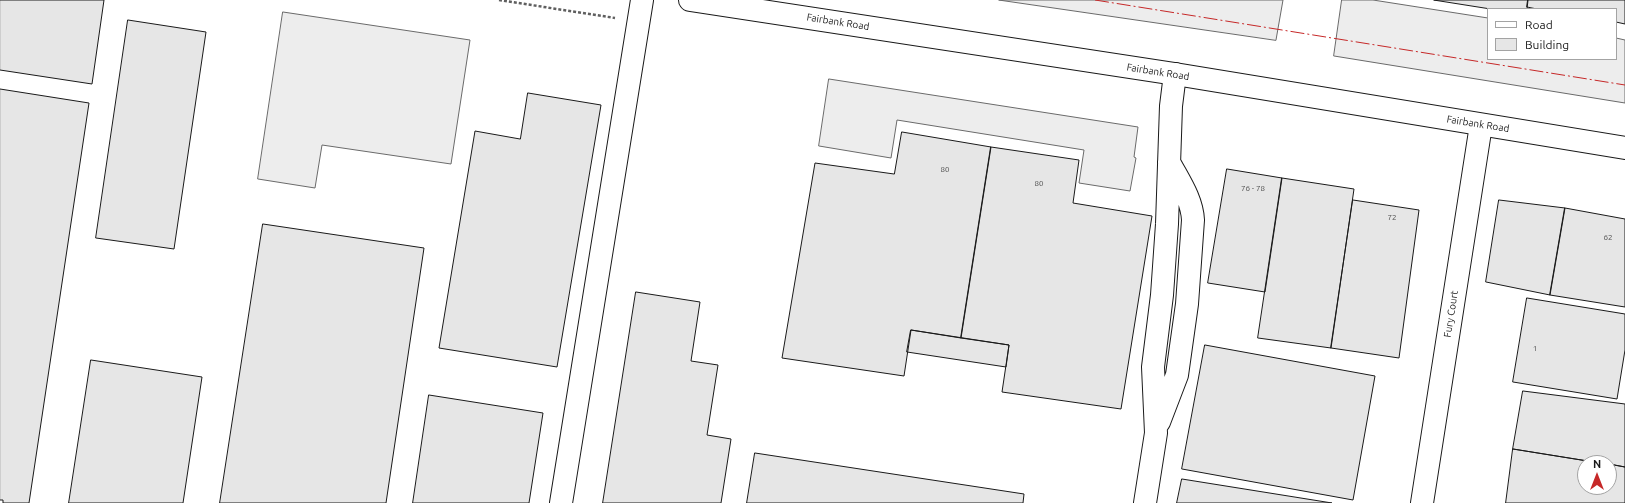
<!DOCTYPE html>
<html>
<head>
<meta charset="utf-8">
<style>
  body { margin:0 }
  #map { position:relative; width:1625px; height:503px; overflow:hidden; background:#fff; font-family:Ubuntu,sans-serif }
  canvas { display:block }
  .legend { position:absolute; left:1487px; top:8px; width:130px; height:52px; box-sizing:border-box; background:#fff; border:1px solid #a3a3a3; margin:0; padding:5px 7px; list-style:none; font-size:12px; color:#1a1a1a }
  .legend li { display:flex; align-items:center; gap:8px; height:20px }
  .legend b { width:20px; border:1px solid #a3a3a3 }
  .north { position:absolute; left:1577px; top:455px; width:40px; height:40px; box-sizing:border-box; background:#fff; border:1px solid #a3a3a3; border-radius:50%; rotate:0deg; font-size:11px; font-weight:700; line-height:16px; text-align:center; color:#1a1a1a }
  .north::after { content:''; display:block; margin:auto; width:14px; height:18px; background:#c62828; clip-path:polygon(50% 0,100% 100%,50% 72%,0 100%) }
</style>
</head>
<body>
<div id="map">
<canvas width="1625" height="503"></canvas>
<ul class="legend">
<li><b style="height:5px;background:#fff"></b>Road</li>
<li><b style="height:11px;background:#e6e6e6"></b>Building</li>
</ul>
<div class="north">N</div>
</div>
<script>
const c = document.querySelector('canvas').getContext('2d');
c.lineJoin = 'round';
function fill(path, color) { c.fillStyle = color; c.fill(path, 'evenodd'); }
function stroke(path, color, width, dash) { c.strokeStyle = color; c.lineWidth = width; c.lineCap = dash ? 'butt' : 'round'; c.setLineDash(dash || []); c.stroke(path); }
function drawText(font, color, halo, rows, align = 'center') {
  c.font = font + ' Ubuntu,sans-serif'; c.lineWidth = 3; c.setLineDash([]); c.textBaseline = 'middle'; c.strokeStyle = halo; c.fillStyle = color; for (const [text, x, y, turn = 0] of rows) {
    c.save(); c.translate(x, y); c.rotate((+turn || 0) * Math.PI / 180); c.textAlign = isNaN(turn) ? turn : align; if (halo) c.strokeText(text, 0, 0); c.fillText(text, 0, 0); c.restore();
  }
}
const built = new Path2D(`
  M999,0h284l-7,40z
  M1342,0h31l115,18v41h128v-21l9,2v63l-291,-47z
  M283,12l187,28 -19,124 -129,-19 -7,43 -57,-9z
  M829,79l309,48 -4,30 2,1 -6,33 -51,-8 5,-33 -187,-30 -6,38 -72,-12z`);
fill(built, '#ededed');
stroke(built, '#6a6a6a', 1);
const building = new Path2D(`
  M0,0h104l-12,84 -92,-14z
  M1434,0h94l-1,9h-36z
  M1528,0h97v24l-9,-2v-13h-79l-10,-2z
  M128,20l78,12 -32,217 -78,-11z
  M0,89l89,14 -60,400h-26v-3h-3z
  M528,93l73,12 -44,262 -118,-19 36,-217 45,8z
  M902,132l89,15 -30,191 -50,-8 -7,46 -122,-18 33,-195 79,11z
  M991,147l88,13 -6,43 79,13 -31,193 -119,-17 7,-47 -48,-7z
  M1227,169l55,9 -17,114 -57,-9z
  M1282,178l72,11 -23,159 -73,-10z
  M1353,200l66,10 -20,148 -68,-10z
  M1499,200l66,8 -15,87 -64,-13z
  M1565,208l60,11v88l-75,-12z
  M263,224l161,24 -38,255h-166z
  M636,292l64,10 -9,59 27,4 -11,70 24,4 -10,64h-118z
  M1527,298l98,16v36l-8,49 -104,-17z
  M911,330l98,15 -3,22 -99,-15z
  M1205,345l170,31 -22,124 -171,-31z
  M91,360l111,17 -19,126h-114z
  M1523,391l102,13v63l-16,-3v-1h-9l-87,-14z
  M429,395l114,18 -14,90h-116z
  M1513,449l87,14h-15v24h24v-23l16,3v36h-119z
  M755,453l269,41 -1,9h-276z
  M1182,479l150,24h-155z`);
fill(building, '#e6e6e6');
stroke(building, '#1a1a1a', 1);
const minor = new Path2D(`
  M1159,422l18,-47 10,-71 6,-84c-1,-21 -14,-39 -24,-58
  M561,503l81,-503
  M1145,503l11,-70 -3,-66 9,-72 5,-71 4,-118 4,-32
  M1422,503l59,-378`);
const major = new Path2D(`
  M690,0l485,74 450,74`);
stroke(minor, '#1a1a1a', 24);
stroke(major, '#1a1a1a', 24);
stroke(new Path2D(`
  M499,0l116,18`), '#5f5f5f', 2.5, [3, 2]);
stroke(minor, '#fff', 22);
stroke(major, '#fff', 22);
stroke(new Path2D(`
  M1095,0l530,85`), '#c62828', 1, [14, 3, 2, 3]);
drawText('8px', '#4d4d4d', null, [
  ["80",945,169],
  ["80",1039,183],
  ["76 - 78",1253,188],
  ["72",1392,217],
  ["62",1608,237],
  ["1",1535,348]
]);
drawText('10px', '#1a1a1a', '#fff', [
  ["Fairbank Road",838,22,9],
  ["Fairbank Road",1158,72,9],
  ["Fairbank Road",1478,124,9],
  ["Fury Court",1451,314,-81]
]);
</script>
</body>
</html>
